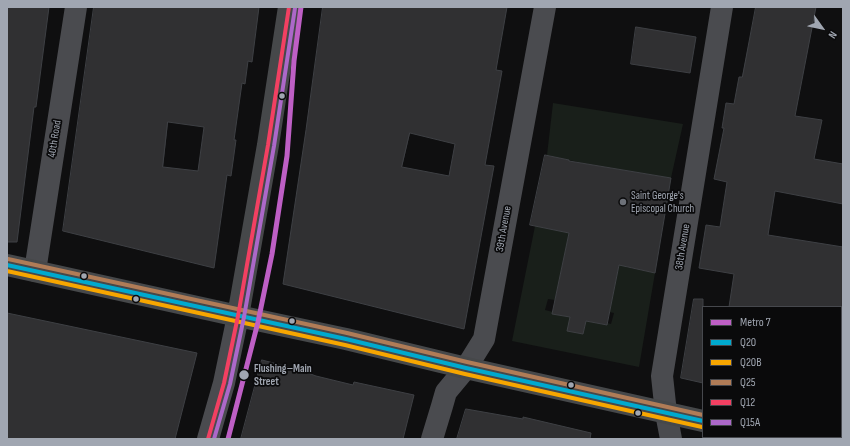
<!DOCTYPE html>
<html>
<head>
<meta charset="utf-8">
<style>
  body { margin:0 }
  #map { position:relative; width:850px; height:446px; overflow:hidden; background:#0f0f10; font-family:"Sofia Sans Condensed",sans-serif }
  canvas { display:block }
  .frame { position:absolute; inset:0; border:8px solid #a0a6b1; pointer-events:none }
  .legend { position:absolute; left:702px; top:306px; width:140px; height:132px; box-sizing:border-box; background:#0a0a0b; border:1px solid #46484d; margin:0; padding:5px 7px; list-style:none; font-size:12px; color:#a0a6b1 }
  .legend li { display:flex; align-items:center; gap:8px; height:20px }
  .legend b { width:20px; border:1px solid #46484d }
  .north { position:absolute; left:802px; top:8px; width:40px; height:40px; -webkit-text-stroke:3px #0a0a0b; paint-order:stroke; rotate:123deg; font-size:11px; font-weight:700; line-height:16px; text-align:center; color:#a0a6b1 }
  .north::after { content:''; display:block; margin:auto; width:14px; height:18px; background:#a0a6b1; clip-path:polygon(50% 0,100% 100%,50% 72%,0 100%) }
</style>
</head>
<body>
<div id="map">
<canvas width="850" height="446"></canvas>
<div class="frame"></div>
<ul class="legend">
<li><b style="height:5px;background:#be5fc5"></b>Metro 7</li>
<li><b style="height:5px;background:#00a9ce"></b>Q20</li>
<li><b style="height:5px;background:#f7a600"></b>Q20B</li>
<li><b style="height:5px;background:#b07c57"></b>Q25</li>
<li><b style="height:5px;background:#f24062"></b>Q12</li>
<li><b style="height:5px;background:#ac68c9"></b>Q15A</li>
</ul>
<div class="north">N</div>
</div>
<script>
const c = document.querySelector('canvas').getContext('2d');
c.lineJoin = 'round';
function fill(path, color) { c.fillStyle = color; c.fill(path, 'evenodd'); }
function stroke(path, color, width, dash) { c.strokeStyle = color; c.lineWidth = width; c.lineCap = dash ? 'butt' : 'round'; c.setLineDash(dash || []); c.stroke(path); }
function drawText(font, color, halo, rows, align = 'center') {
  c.font = font + ' "Sofia Sans Condensed",sans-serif'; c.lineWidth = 3.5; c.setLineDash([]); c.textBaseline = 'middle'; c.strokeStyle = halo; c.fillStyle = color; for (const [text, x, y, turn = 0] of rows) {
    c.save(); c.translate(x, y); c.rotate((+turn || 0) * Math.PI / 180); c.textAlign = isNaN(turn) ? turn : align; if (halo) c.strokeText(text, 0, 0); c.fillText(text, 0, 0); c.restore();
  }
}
fill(new Path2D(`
  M553,103l130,21 -12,54 -89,-15 -35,-8z
  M535,226l34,7 -14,67 -7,-1 -3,11 8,2 -1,2 18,3 -2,14 15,3 3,-13 20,4 1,-2 4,1 3,-11 -5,-1 12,-57 5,12 29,6 -16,94 -127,-26z`), '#191f1a');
const building = new Path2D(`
  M7,7h42l-13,100h-2l-17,135h-10z
  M94,7h165l-7,55 -4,-1 -3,23 -3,-1 -8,57h2l-5,36 -4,-1 -13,93 -151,-37zM168,122l36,5 -6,44 -35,-4z
  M323,7h184l-11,63 6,1 -17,94 9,1 -30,163 -181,-45 23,-154zM410,133l45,11 -6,32 -47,-9z
  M756,7h60l-21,109 27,4 -8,39 29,5v40l-68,-13 -7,44 75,12v60h-114l5,-33 -35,-6 7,-43 14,2 7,-45 -13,-3 10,-51h-2l4,-25 8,1 5,-27h3z
  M636,27l60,10 -6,36 -59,-9z
  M545,155l24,5v1l102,17 -16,95 -36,-8 -12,60 -21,-4 -3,13 -16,-3 3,-14 -18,-3 17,-81 -39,-8z
  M694,299h9v84l-22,-5z
  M7,313l190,40 -22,86h-168z
  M262,360l38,10 16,6 37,9 1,-3 60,13 -11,44h-162z
  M466,409l57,10v-2l68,16 -1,6h-133z`);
fill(building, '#303032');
stroke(building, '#3e4044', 1);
stroke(new Path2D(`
  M35,271l41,-264
  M208,439l16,-56 14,-67
  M432,439l10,-33 4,-14 20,-24 18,-29 61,-332
  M671,439l-5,-26 -4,-37 60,-369`), '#4a4b4f', 22);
stroke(new Path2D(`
  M7,265l231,51 108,23 120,29 237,53
  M238,316l30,-171 21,-138
  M781,437l9,2`), '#46484a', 22);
stroke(new Path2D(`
  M7,265l339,74 120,29 237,53`), '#00a9ce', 4);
stroke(new Path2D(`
  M7,271l338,74 120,29 237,53`), '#f7a600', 4);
stroke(new Path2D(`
  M8,259l339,74 120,29 236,53`), '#b07c57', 4);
stroke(new Path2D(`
  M208,439l16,-56 14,-67 30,-171 21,-138`), '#f24062', 4);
stroke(new Path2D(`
  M214,439l16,-55 14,-67 30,-171 21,-138`), '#ac68c9', 4);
stroke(new Path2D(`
  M228,439l30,-117 14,-68 15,-98 7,-95 7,-54`), '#be5fc5', 5);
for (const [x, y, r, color] of [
  [282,96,3.5,"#a0a6b1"],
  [623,202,4,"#6d7179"],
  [84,276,3.5,"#a0a6b1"],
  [136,299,3.5,"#a0a6b1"],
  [292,321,3.5,"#a0a6b1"],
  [244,375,5.5,"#a0a6b1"],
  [571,385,3.5,"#a0a6b1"],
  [638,413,3.5,"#a0a6b1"]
]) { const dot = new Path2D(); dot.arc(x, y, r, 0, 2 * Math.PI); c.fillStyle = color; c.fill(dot); stroke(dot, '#0a0a0b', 1.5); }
drawText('11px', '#a0a6b1', '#0a0a0b', [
  ["40th Road",55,139,-81],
  ["39th Avenue",504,229,-80],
  ["38th Avenue",683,247,-81]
]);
drawText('11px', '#a0a6b1', '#0a0a0b', [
  ["Saint George's",631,196],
  ["Episcopal Church",631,209]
], 'left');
drawText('bold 11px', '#a0a6b1', '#0a0a0b', [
  ["Flushing–Main",254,369],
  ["Street",254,382]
], 'left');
</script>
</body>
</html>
